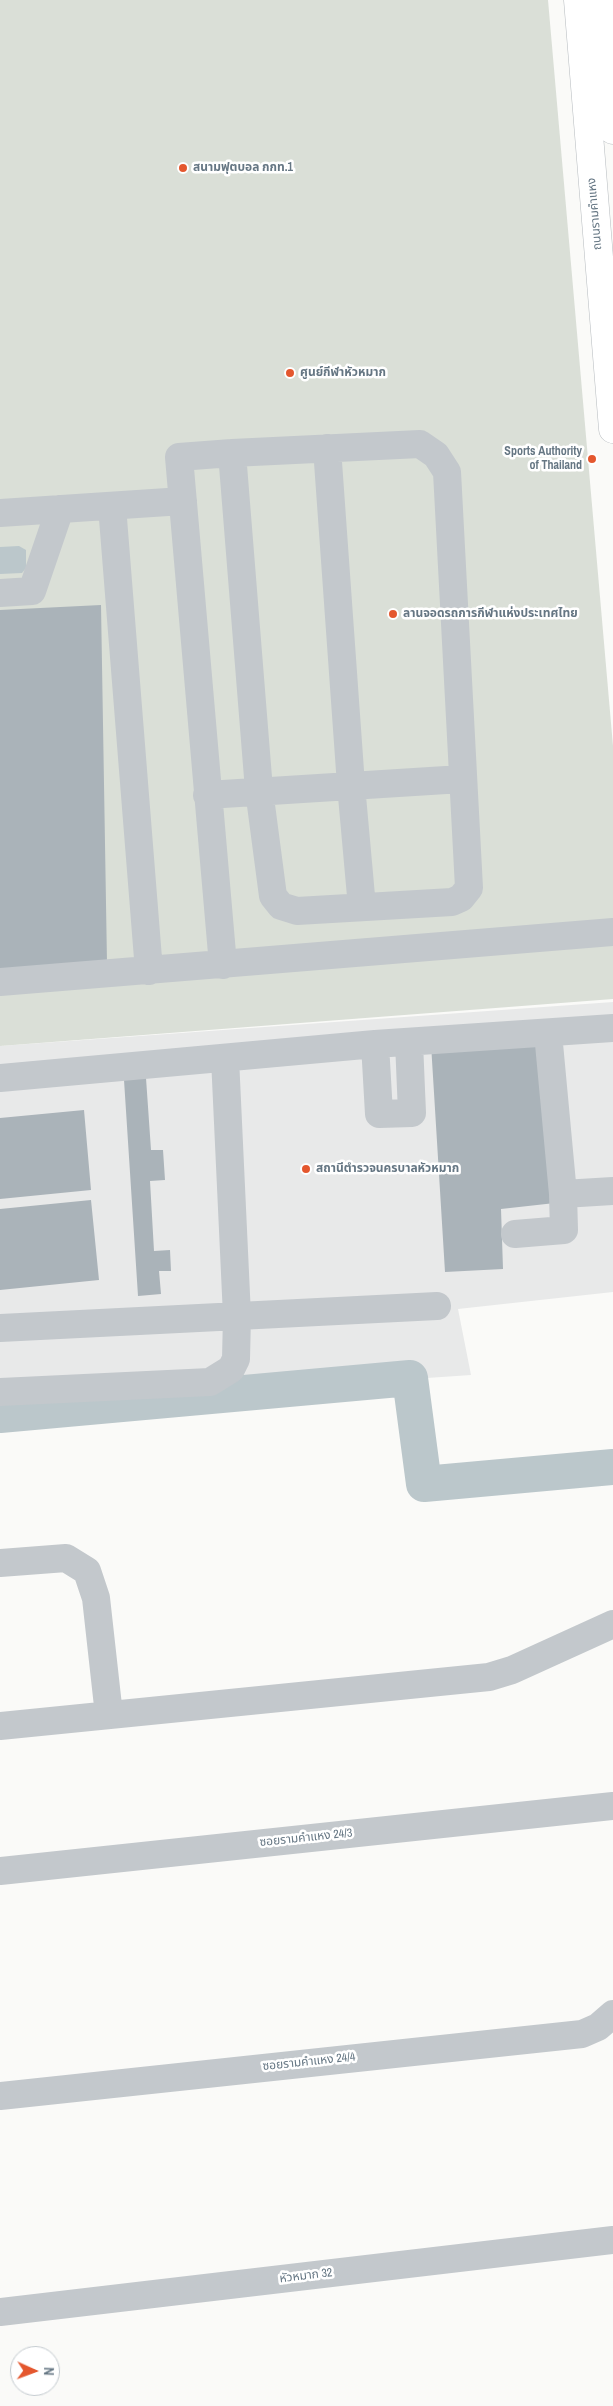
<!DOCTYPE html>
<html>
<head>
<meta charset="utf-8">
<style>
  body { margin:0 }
  #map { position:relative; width:613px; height:2406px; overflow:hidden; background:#fafaf8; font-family:"Archivo Narrow",sans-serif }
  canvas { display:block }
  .north { position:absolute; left:10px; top:2346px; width:50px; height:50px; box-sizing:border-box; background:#fff; border:1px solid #c1c8cd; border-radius:50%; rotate:92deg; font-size:14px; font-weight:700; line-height:20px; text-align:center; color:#657683 }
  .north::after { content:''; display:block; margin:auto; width:18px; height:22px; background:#e4572e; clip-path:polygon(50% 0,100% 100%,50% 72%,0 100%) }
</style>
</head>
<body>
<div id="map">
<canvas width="613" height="2406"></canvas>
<div class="north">N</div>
</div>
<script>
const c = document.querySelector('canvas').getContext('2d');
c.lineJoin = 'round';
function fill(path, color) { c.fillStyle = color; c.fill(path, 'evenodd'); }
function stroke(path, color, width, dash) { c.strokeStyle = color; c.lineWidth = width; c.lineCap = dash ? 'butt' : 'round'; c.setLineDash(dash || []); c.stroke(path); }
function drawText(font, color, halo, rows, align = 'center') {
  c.font = font + ' "Archivo Narrow","Noto Sans Thai",sans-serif'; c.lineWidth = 5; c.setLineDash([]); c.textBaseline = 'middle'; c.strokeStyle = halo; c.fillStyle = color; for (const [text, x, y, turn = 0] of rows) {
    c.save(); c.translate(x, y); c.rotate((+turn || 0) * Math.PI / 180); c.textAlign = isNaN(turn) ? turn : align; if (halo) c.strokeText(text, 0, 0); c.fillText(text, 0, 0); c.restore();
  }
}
fill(new Path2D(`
  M613,1002v290l-155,17 13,66 -471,32v-361z`), '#e8e9e9');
fill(new Path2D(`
  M0,0h548l65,746v253l-613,47z`), '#dadfd7');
fill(new Path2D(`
  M19,546l7,4v18l-4,5 -22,1v-27z`), '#bbc7cb');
stroke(new Path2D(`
  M0,1415l410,-37 14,106 189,-17`), '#bbc7cb', 36);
fill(new Path2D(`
  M101,605l6,358 -107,9v-362z
  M543,1037l12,166 -54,6 2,60 -58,3 -14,-228z
  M146,1078l5,72h12l2,30 -15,1 4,70 16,-1 1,21h-12l2,23 -23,2 -14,-216z
  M84,1110l7,80 -91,9v-81z
  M91,1200l8,80 -99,10v-81z`), '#aab3b9');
const major = new Path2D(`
  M578,0l35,429
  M602,0l11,130`);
stroke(major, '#b5babe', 29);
stroke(new Path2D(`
  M420,444l16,11 11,17 22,416 -8,10 -9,4 -155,9 -16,-5 -8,-10 -14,-106 -27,-337z
  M327,448l24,337 11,122
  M112,506l37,465
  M0,513l183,-12
  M0,593l32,-2 28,-82
  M207,795l255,-16
  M223,965l-44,-508 53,-4
  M0,982l613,-50
  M548,1033l15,161
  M375,1044l4,70 33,-1 -3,-71
  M0,1078l375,-34 238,-16
  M515,1234l49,-4 -1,-36 50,-3
  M0,1328l437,-22
  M0,1392l210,-10 21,-13 5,-10 1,-43 -12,-258
  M0,1563l66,-5 21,13 9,27 13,117
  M0,1726l489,-49 23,-7 101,-46
  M0,1871l613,-65
  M0,2096l582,-62 16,-7 15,-13
  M0,2312l613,-72`), '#c3c8cc', 28);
stroke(major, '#fff', 28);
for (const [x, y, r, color] of [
  [183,168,5,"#e4572e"],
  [290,373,5,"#e4572e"],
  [592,459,5,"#e4572e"],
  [393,614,5,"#e4572e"],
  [306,1169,5,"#e4572e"]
]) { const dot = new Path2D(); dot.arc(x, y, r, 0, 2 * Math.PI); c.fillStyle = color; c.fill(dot); stroke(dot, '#fff', 2); }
drawText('bold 12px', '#657683', '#fff', [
  ["สนามฟุตบอล กกท.1",193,168],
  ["ศูนย์กีฬาหัวหมาก",300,373],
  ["Sports Authority",582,452,"right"],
  ["of Thailand",582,466,"right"],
  ["ลานจอดรถการกีฬาแห่งประเทศไทย",403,614],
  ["สถานีตำรวจนครบาลหัวหมาก",316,1169]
], 'left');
drawText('12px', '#657683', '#fff', [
  ["ถนนรามคำแหง",595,214,-95],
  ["ซอยรามคำแหง 24/3",306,1838,-6],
  ["ซอยรามคำแหง 24/4",309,2062,-6],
  ["หัวหมาก 32",306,2276,-7]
]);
</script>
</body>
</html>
